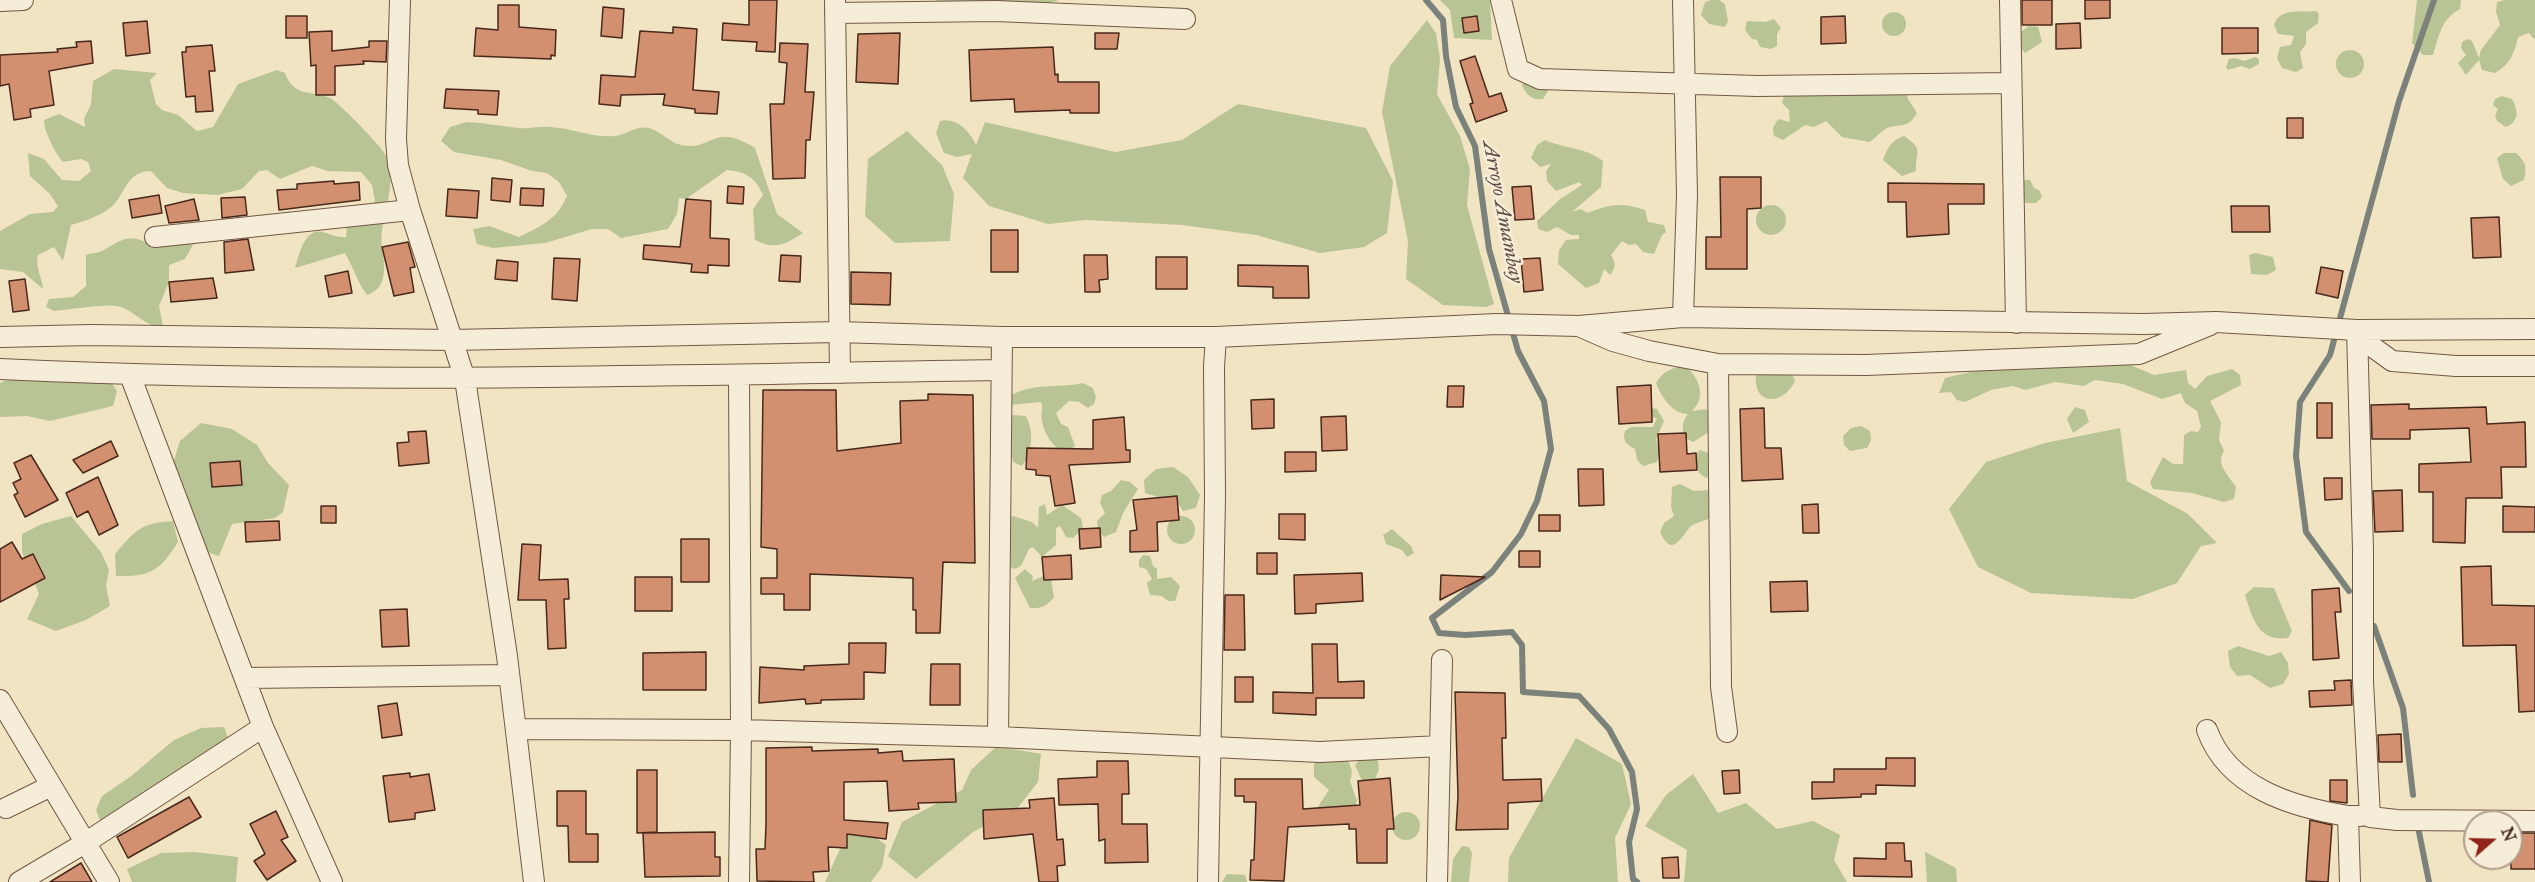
<!DOCTYPE html>
<html>
<head>
<meta charset="utf-8">
<style>
  body { margin:0 }
  #map { position:relative; width:2535px; height:882px; overflow:hidden; background:#f1e4c3; font-family:"IM FELL Great Primer",serif }
  canvas { display:block }
  .north { position:absolute; left:2463px; top:810px; width:60px; height:60px; box-sizing:border-box; background:#f6edd8; border:2px solid #b09e8c; border-radius:50%; rotate:70deg; font-size:16px; font-weight:700; line-height:24px; text-align:center; color:#48281a }
  .north::after { content:''; display:block; margin:auto; width:21px; height:27px; background:#8f2418; clip-path:polygon(50% 0,100% 100%,50% 72%,0 100%) }
</style>
</head>
<body>
<div id="map">
<canvas width="2535" height="882"></canvas>
<div class="north">N</div>
</div>
<script>
const c = document.querySelector('canvas').getContext('2d');
c.lineJoin = 'round';
function fill(path, color) { c.fillStyle = color; c.fill(path, 'evenodd'); }
function stroke(path, color, width, dash) { c.strokeStyle = color; c.lineWidth = width; c.lineCap = dash ? 'butt' : 'round'; c.setLineDash(dash || []); c.stroke(path); }
function drawText(font, color, halo, rows, align = 'center') {
  c.font = font + ' "IM FELL Great Primer",serif'; c.lineWidth = 5; c.setLineDash([]); c.textBaseline = 'middle'; c.strokeStyle = halo; c.fillStyle = color; for (const [text, x, y, turn = 0] of rows) {
    c.save(); c.translate(x, y); c.rotate((+turn || 0) * Math.PI / 180); c.textAlign = isNaN(turn) ? turn : align; if (halo) c.strokeText(text, 0, 0); c.fillText(text, 0, 0); c.restore();
  }
}
fill(new Path2D(`
  M936,0h123l-46,14 -72,-8z
  M1440,0h50l2,40 -38,-2 -4,-28z
  M1711,0h8l6,4 3,17 -3,6 -16,-3 -8,-9 4,-13z
  M2417,0h44l-1,9c-19,10 -21,27 -27,46h-10l-11,-12z
  M2505,0h30v40l-6,-7 -11,4c-3,15 -8,28 -23,36l-13,-3 -3,-10 -13,15 -8,-12 8,-8 -5,-7 1,-6 5,-3 5,2 7,17 2,-8 19,-25 -4,-13 1,-10z
  M2316,11l3,3 -1,9 -12,9v12l-6,8 3,16 -7,4 -14,-4 -5,-10 3,-11 11,-2 3,-9 -16,-2 -4,-9c6,-18 26,-12 42,-14z
  M1882 24a12 12 0 1 1 24 0a12 12 0 1 1-24 0Z
  M1774,19l7,9 -4,6v12l-6,3 -11,-2 -3,-7 -5,-1 -7,-9 2,-9 18,1z
  M1427,20l9,13 4,26 -3,35 23,42 10,33 -3,36 27,99 -8,3 -43,-2 -37,-26 2,-38 -26,-129 8,-46z
  M2029,26l9,1 4,15 -17,11 -7,-9v-10z
  M2336 64a14 14 0 1 1 28 0a14 14 0 1 1-28 0Z
  M2255,57l4,2v5l-9,5 -9,-3 -13,4 -2,-3 3,-8 6,-1 9,3z
  M114,69l43,4 -7,7 6,24 6,6 16,5 19,16 16,-4 25,-43 39,-14 8,3c9,25 27,17 45,25 8,4 51,48 55,56 16,29 -7,62 -3,94 3,19 6,40 -15,47 -8,-10 -15,-30 -22,-42l-50,15c4,-12 9,-40 27,-36 10,2 14,6 24,5l1,-8 -7,-4 30,-18 5,-6 -3,-16 -11,-13 -33,-1 -16,-5 -32,13 -13,-9 -8,1 -17,18 -25,6 -34,-2 -16,-5 -16,-17c-26,0 -26,26 -41,37 -13,9 -25,13 -39,17l-8,36 -9,-14 -16,8c-3,13 4,22 5,34l-20,-17 -23,-3v-38l30,-17 23,-2 5,-6 -9,-13 -19,-17 -2,-23 16,6 18,21 17,1 12,-10 -3,-9 -7,-3 -18,3c-7,-7 -20,-33 -19,-42l15,-6 26,13 -1,-8 7,-15 2,-23z
  M1527,78l17,1 5,10 -6,10c-12,1 -17,-4 -21,-14z
  M1904,84l4,15 9,14c-11,19 -19,8 -33,17 -6,4 -9,9 -15,12l-27,-5 -16,-16 -12,6 -9,-2 -22,15 -9,-4 -1,-8 5,-9 12,3 -1,-12 -7,-7 3,-11z
  M2502,96l10,3c6,11 8,22 -6,28l-9,-6 -2,-6 3,-6 -5,-4 2,-6z
  M1238,104l128,24 27,53 -6,52 -23,14 -44,6 -64,-18 -74,-10 -96,-5 -38,4 -59,-18 -26,-28 9,-24 -15,3 -13,-4 -8,-20 4,-12c16,-4 30,10 36,24l9,-23 130,30 67,-12z
  M467,122c18,1 34,4 51,6 10,1 22,-2 32,-1 22,1 42,11 64,9 13,-1 21,-11 35,-8 12,3 21,15 32,17 32,7 31,-24 74,3l22,66 26,19c-19,12 -27,17 -48,7l-2,-31 10,-14c-8,-18 -17,-23 -36,-25l-41,29 -7,-1 -2,16 -9,15 -47,9 -13,-9h-16l-47,14 -52,5 -16,-4 -4,-15 16,-3 30,11c22,-11 38,-17 48,-41l-8,-14 -12,-9 -15,-2 -31,-11 -47,-8 -13,-11 9,-14z
  M907,131l35,34 12,29 -4,47 -55,2 -30,-27 3,-57z
  M1904,136c21,14 11,15 12,35l-14,5 -19,-16c4,-11 9,-21 21,-24z
  M1545,140c20,9 40,7 58,21l-2,26 -29,25 9,-3 6,4c24,-9 34,-11 58,-3l3,12 16,3 2,7 -4,3 -8,19 -11,-2 -7,-8 -7,1 -7,-4 -11,14c5,8 5,12 -1,20l-6,-6 -5,14 -13,5 -28,-24 1,-14 7,-10 13,-1v-4h-8l-14,-8 -10,5 -9,-3 -1,-8 23,-22 22,-14 -3,-3 -23,9 -9,-10 -1,-10 5,-7 -11,3 -9,-9 6,-13z
  M2504,153h12c10,9 11,14 8,27l-13,6 -8,-7 -6,-21z
  M2025,180h5l4,8 6,3 2,6 -6,6h-10l-5,-5 -3,-12z
  M1756 220a15 15 0 1 1 30 0a15 15 0 1 1-30 0Z
  M214,233l4,9 -16,-2 -8,3 -9,16 -16,6v17l-10,24 4,20c-20,2 -29,-18 -47,-20 -13,-2 -47,4 -62,5l-8,-4 3,-8 24,-2 13,-11v-31c5,-2 13,-2 18,-5 23,-14 27,-16 52,-3z
  M2255,253l18,4 3,13 -9,5 -16,-1 -2,-19z
  M2114,358l40,17 32,-5 2,13 7,6 12,-13 25,-7 8,6 1,10 -31,16 11,21 -2,18 5,11c-9,13 5,25 12,36l-2,12 -10,3 -32,-9 -39,-4 -3,-7 13,-25 10,7h10l1,-29 7,-4 7,1 3,-5 -4,-16 -12,-8 -4,-10 -19,6 -39,-15 -28,-4 -11,6 -29,-4 -30,8 -12,-4 -22,4 -26,12 -8,-2 -6,-8 -12,1 6,-15 39,-9 112,-3z
  M1686,366c13,12 21,31 6,45l14,-2 4,6 -1,17 -16,10 -9,-5c-2,-9 -2,-16 4,-23 -16,0 -27,-18 -32,-31 7,-12 16,-16 30,-17z
  M28,370l81,9 8,12 -4,15 -63,15 -23,-5 -27,1v-34z
  M1768,371h23l4,10c-12,25 -42,25 -39,-6z
  M1083,383l10,5 3,9 -2,7 -6,4 -9,-6 -10,-1 -13,12 5,11 7,3 7,19 -11,7c-11,-6 -20,-19 -22,-32 -2,-7 2,-12 -1,-19l-32,3 1,-9c24,-14 46,-7 73,-13z
  M2075,407l10,3 4,12 -16,11 -6,-14z
  M1652,408l5,1 7,12 -8,18 3,14 -2,9 -14,4 -6,-6 -2,-11c-9,-5 -13,-8 -10,-18l6,-4h22l4,-9 -7,-1 -1,-7z
  M1013,415l13,1c8,16 7,35 -4,50l-9,-4 -8,-37z
  M201,423l31,6 25,16 11,18 21,22 -6,27 -8,6 -43,6 -13,32 -30,-10 -22,-63 13,-42z
  M1861,426l9,5 1,10 -4,7 -17,3 -6,-6 -1,-9 8,-8z
  M2120,428l7,53 61,33 29,29 -16,3 -24,37 -44,16 -102,-6 -53,-26 -29,-58 37,-47 59,-19z
  M1700,450l14,5 2,20 -10,3 -7,-5 -5,-17z
  M1173,467l15,10 12,18 -4,13 -13,3 -5,-8 -33,-10 -1,-13 12,-11z
  M1121,480l9,2 8,7 -15,24 -7,19 -12,5 -6,-6 -1,-10 8,-8 -5,-10 2,-8 9,-4z
  M1680,484l14,7 16,-1 2,27c-7,4 -18,6 -22,10 -10,12 -18,31 -30,5l4,-9 10,-7 -3,-9 1,-20z
  M1045,504l2,11 15,-10 19,13 2,10 -10,10 -7,-1 -6,-11 -4,2v17l-14,12 -9,-10 -4,2 -8,17 -7,3 -8,-5 -2,-45 9,-3 19,6 6,6 1,-21z
  M1167 530a14 14 0 1 1 28 0a14 14 0 1 1-28 0Z
  M71,516l30,36 8,18 -3,16 4,20 -24,14 -30,11 -29,-12 12,-25 -17,-42v-18l20,-10z
  M173,521l5,21c-18,29 -28,35 -62,34l-1,-22c21,-24 25,-31 58,-33z
  M1392,529l19,17 3,7 -7,4 -5,-7 -16,-6 -3,-9z
  M1143,555l7,1 3,10 4,3v10l14,-2 9,9 -5,15h-7l-6,-5 -12,-1 -3,-12 5,-4 -6,-10 -7,-2v-7z
  M1025,569l8,7 -1,5 14,-6 5,5 3,17c-7,9 -13,12 -24,11l-15,-30z
  M2254,587l20,1 18,43 -4,7c-30,4 -35,-19 -43,-43z
  M2238,646l31,10 12,-4 7,11 1,11 -6,10 -13,4 -20,-13 -13,1 -7,-9 -2,-16z
  M224,727l5,14 -128,82 -5,-13 6,-14 28,-19 44,-37 27,-12z
  M1576,738l46,26 9,40 -16,34 3,44h-110l1,-24z
  M997,746l44,8 -3,28 -21,27 -44,23 -57,47 -28,-23 14,-34 60,-32 9,-20z
  M1320,752h22c7,10 13,18 8,29l7,20 -2,4 -27,17 -11,-14 12,-18 -15,-13v-12z
  M1364,755l12,1c4,10 4,15 -2,24l-12,1 -7,-16z
  M1693,774l25,39 28,-10 31,26 36,-8 27,14 -6,25 13,22h-163l3,-32 -42,-24 21,-31z
  M1392 826a14 14 0 1 1 28 0a14 14 0 1 1-28 0Z
  M849,829l18,2 19,14 -4,22 -11,15h-46z
  M1462,846l7,1 3,6 -3,29h-18l2,-23z
  M194,852l44,5 -2,25h-104l-5,-13 34,-16z
  M1925,852l31,16 1,14h-30z
  M1227,874l18,1 2,7h-25z`), '#b9c494');
stroke(new Path2D(`
  M1426,0l17,20 3,36 10,51 19,39 14,103 29,102 26,50 7,48 -14,52 -16,33 -29,38 -60,46 7,15 26,2 47,-3 10,13 1,47 56,4 30,33 23,43 5,37 -8,33 4,37 4,3
  M2349,591l-43,-59 -10,-76 4,-54 30,-47 69,-254 35,-101
  M2374,626l29,82 10,87
  M2418,827l11,55`), '#7b817b', 6);
const building = new Path2D(`
  M749,0h28l-2,52 -19,-1 1,-9 -35,-2 1,-17 26,2z
  M2022,0h30v25h-30z
  M2085,0h25v18l-25,1z
  M498,5h21v22l37,3 -1,26 -4,-1v4l-77,-3 2,-28 22,2z
  M603,7l21,2 -2,29 -21,-2z
  M286,16h21v22h-21z
  M1477,16l2,15 -15,2 -2,-15z
  M1845,16l1,27 -25,1v-27z
  M147,21l3,32 -24,3 -3,-33z
  M2080,23l1,25 -25,1v-25z
  M673,27l24,2 -4,61 26,2 -2,22 -22,-1v-4l-32,-4 2,-11 -44,1 -1,11 -21,-2 2,-29 34,2 5,-46 33,2z
  M2222,28h36v25l-36,1z
  M332,31v20l37,-4v-6h18l-1,21 -23,-1 1,3 -29,2v29h-19v-30l-5,1 -2,-34z
  M900,33l-2,51 -42,-2 2,-48z
  M1095,33h24l-2,16h-22z
  M91,41l2,22 -44,8 5,34 -24,4 1,8 -17,3 -5,-36 -9,2v-31l58,-3 -1,-3 20,-2 -1,-5z
  M780,43l28,1 -3,48h9l-4,48h-4l-1,38 -32,1 -3,-75h14l3,-41 -8,-1z
  M212,45l3,26h-6l4,40 -17,1 -1,-16 -9,1 -4,-45h4v-5z
  M1053,47l2,28 3,-1v8h41v31h-29v-3l-55,2 -1,-13 -43,2 -2,-51z
  M1475,56l14,41 12,-4 6,18 -31,11 -6,-18 3,-1 -13,-42z
  M446,89l53,2 -2,24 -19,-1v-4l-34,-2z
  M2287,118h16v20h-16z
  M1720,177h41v31l-14,1v60h-41v-32h15z
  M492,178l20,2 -2,22 -19,-2z
  M334,181v3l25,-2 1,18 -81,10 -2,-20 20,-1v-5z
  M1888,183l96,1v20h-36l1,30 -42,3 -1,-35h-18z
  M728,186l16,1 -1,17 -16,-1z
  M1531,186l3,33 -19,1 -3,-33z
  M521,188l23,1 -1,17 -23,-1z
  M448,189l31,2 -2,27 -31,-2z
  M159,195l3,18 -30,5 -3,-18z
  M245,197l2,18 -25,3 -1,-20z
  M194,199l5,21 -30,3 -4,-17z
  M686,199l25,2 -1,37 19,1v27l-21,-1v8l-17,-1 1,-8 -49,-5 1,-14 36,2z
  M2231,206h38l1,26h-38z
  M2499,217l2,40 -28,1 -2,-40z
  M991,230h27v42h-27z
  M248,239l6,31 -29,3 -1,-31z
  M408,242l7,25 -5,1 4,24 -20,4 -12,-49z
  M781,255l20,1 -1,26 -21,-1z
  M1084,255h23l1,24 -9,1 1,12h-15z
  M1156,257h31v32h-31z
  M554,258l26,1 -3,42 -25,-2z
  M1540,258l3,32 -19,2 -3,-33z
  M497,260l21,2 -1,19 -22,-2z
  M1238,265l70,1 1,32h-36v-11l-35,-1z
  M2321,267l22,4 -5,27 -22,-5z
  M348,271l4,22 -23,4 -4,-21z
  M851,272l40,1 -1,32 -39,-1z
  M213,278l4,20 -46,4 -2,-20z
  M25,279l4,31 -16,2 -4,-31z
  M1651,385l1,37 -33,2 -2,-37z
  M1448,386h16l-1,21h-16z
  M763,390h73l1,61 64,-8 -1,-42 28,-1v-6l45,1 2,168 -32,-1 -3,71h-24v-23h-3v-32l-103,-4v36h-26v-16h-23v-16h16v-29l-16,-2z
  M1274,399v29l-22,1 -1,-29z
  M2317,403h15v35h-15z
  M2409,404v5l77,-2 1,17 38,-2 1,45h-25l1,31h-36l-1,45 -32,-1v-50h-14v-28l52,-2 -2,-34 -59,2v9h-38l-1,-34z
  M1764,408l1,40h16l2,31 -41,2 -2,-72z
  M1346,416l1,34 -25,1 -1,-34z
  M1124,417l2,33h4v12l-61,3 6,38 -20,3 -5,-30 -14,-1v-5l-10,-1 1,-21 66,1v-29z
  M426,431l3,32 -30,3 -2,-23 12,-1 -1,-10z
  M1686,433l1,21 9,-1 1,17 -37,2 -2,-38z
  M111,441l7,15 -35,17 -10,-13z
  M1285,452h31v19l-31,1z
  M31,455l27,45 -33,17 -11,-22 4,-2 -5,-10 8,-4 -7,-16z
  M240,461l2,24 -30,2 -2,-24z
  M1578,469h25l1,36 -25,1z
  M98,477l20,48 -19,10 -11,-24 -11,6 -11,-24z
  M2324,478h18v21l-17,1z
  M2402,490l1,41 -28,1 -2,-41z
  M1177,496l2,24 -22,2 1,29 -28,1v-21l7,-1 -4,-30z
  M1818,504l1,29h-16l-1,-28z
  M321,506h15v17h-15z
  M2503,506l32,1v25h-32z
  M1279,514h26v26l-26,-1z
  M1539,515h21v16h-21z
  M279,521l1,19 -34,2 -1,-20z
  M1100,528l1,19 -21,2 -1,-20z
  M681,539h28v43h-28z
  M12,542l10,17 11,-5 12,24 -45,24v-53z
  M522,544l19,1 -2,35 29,-1 1,20h-5l2,49 -18,1 -2,-49h-28z
  M1519,551h21v16h-21z
  M1257,553h20v21h-20z
  M1071,555l1,24 -28,1 -2,-23z
  M2491,566l1,39 43,1v105l-16,1 -3,-67 -53,1 -2,-79z
  M1362,573l1,28 -47,3v9l-21,1 -1,-39z
  M1441,575l44,2 -45,23z
  M635,577h37v34h-37z
  M1807,581l1,30 -37,1 -1,-30z
  M2339,588l2,24h-6l4,46 -26,2 -1,-70z
  M1225,595h19l1,55h-21z
  M407,609l2,37 -27,1 -2,-37z
  M849,643h37l-1,30 -21,-1v27l-43,1v3l-15,1 -1,-5 -46,4 1,-36 44,3v-4l45,-2z
  M1312,644h25l1,38 26,-1v17h-48v17l-43,-2v-21l40,1z
  M706,652v38h-63v-37z
  M931,664h29v41h-30z
  M1235,677h18v25h-18z
  M2351,680l1,25 -42,2 -1,-16 26,-1 -1,-9z
  M1455,692l50,1 1,45h-4l1,42 38,-1 1,22 -34,2v26l-52,1 2,-34z
  M397,703l5,32 -20,3 -4,-32z
  M2401,734l1,28h-23l-1,-27z
  M812,747v4l66,-2v4l24,-2 1,10 51,-2 2,43 -38,1 1,6 -30,2 -2,-30 -43,1v38l44,3 -2,16 -39,-5v14l-19,-1 1,24 -16,1 1,10 -57,-1 -1,-32h9l1,-24v-77z
  M1886,758h29v28l-39,-1v9h-15v3l-49,2v-17h22v-13h52z
  M1097,761h31l1,33h-7v30h25l1,38 -43,1v-24l-6,2 -1,-37 -39,1 -1,-26 39,-2z
  M637,770h20v62l-20,1z
  M1739,770l1,23 -16,1 -2,-23z
  M410,773v4l19,-3 6,36 -20,3v6l-26,3 -6,-46z
  M1390,778l4,51h-7v34h-30l-1,-34h-7v-5l-61,3 -4,54 -34,-1 1,-20h3l2,-58h-12v-6h-9v-17h67l1,30 57,-4 -2,-24z
  M2330,780h17v23l-17,-2z
  M557,791h29v43h12v28h-29l-1,-36h-11z
  M189,797l12,20 -73,41 -11,-21z
  M1054,798l3,42 6,-1 2,26 -8,1 1,16h-19l-6,-48 -49,5 -1,-29 47,-2 -1,-8z
  M276,811l12,26 -7,3 15,21 -29,19 -13,-19 11,-7 -15,-30z
  M2310,820l22,5 -4,57 -22,-1z
  M715,832v25h5v19l-75,1 -2,-44z
  M2511,833h24v36h-24z
  M1886,843h18l1,18h6l1,16 -58,-1v-18l32,1z
  M1678,857l1,21h-16l-1,-20z
  M81,863l11,19h-42z`);
fill(building, '#d29071');
stroke(building, '#48281a', 1.5);
const minor = new Path2D(`
  M400,0l-4,139 2,26 12,45 55,169 42,277 27,226
  M835,0l5,373
  M1501,0l17,69 22,10 217,7 254,-3
  M2010,0l6,323
  M0,1l23,-1
  M835,13l161,-2 189,8
  M155,237l255,-27
  M1683,317l4,-122 -4,-195
  M1581,327l32,14 36,10 69,13 148,1 273,-11 71,-29
  M2357,330l6,219v132l7,136 27,3 138,1
  M2357,330l17,18 18,13 64,5h79
  M0,337l91,-2 360,5 387,-8 164,5h214l281,-13 82,2 104,-9 460,7 73,-2 141,8 178,-1
  M1718,364l3,323 6,45
  M0,369c333,16 666,6 1000,1
  M130,375l133,352 69,155
  M245,678l264,-3
  M0,700l109,182
  M516,729l225,1 257,7 322,15 120,-6
  M2207,730c21,58 85,77 141,86
  M998,737l4,-400
  M6,808l45,-22
  M19,882l66,-39 178,-116
  M739,882l2,-152 -2,-354
  M1208,882l7,-385 -1,-130 2,-30
  M1437,882l5,-222
  M2350,882l-2,-66h13`);
stroke(minor, '#725744', 22);
stroke(minor, '#f6edd8', 20);
drawText('italic 20px', '#5d4d42', '#f6edd8', [
  ["Arroyo Amambay",1502,212,79]
]);
</script>
</body>
</html>
